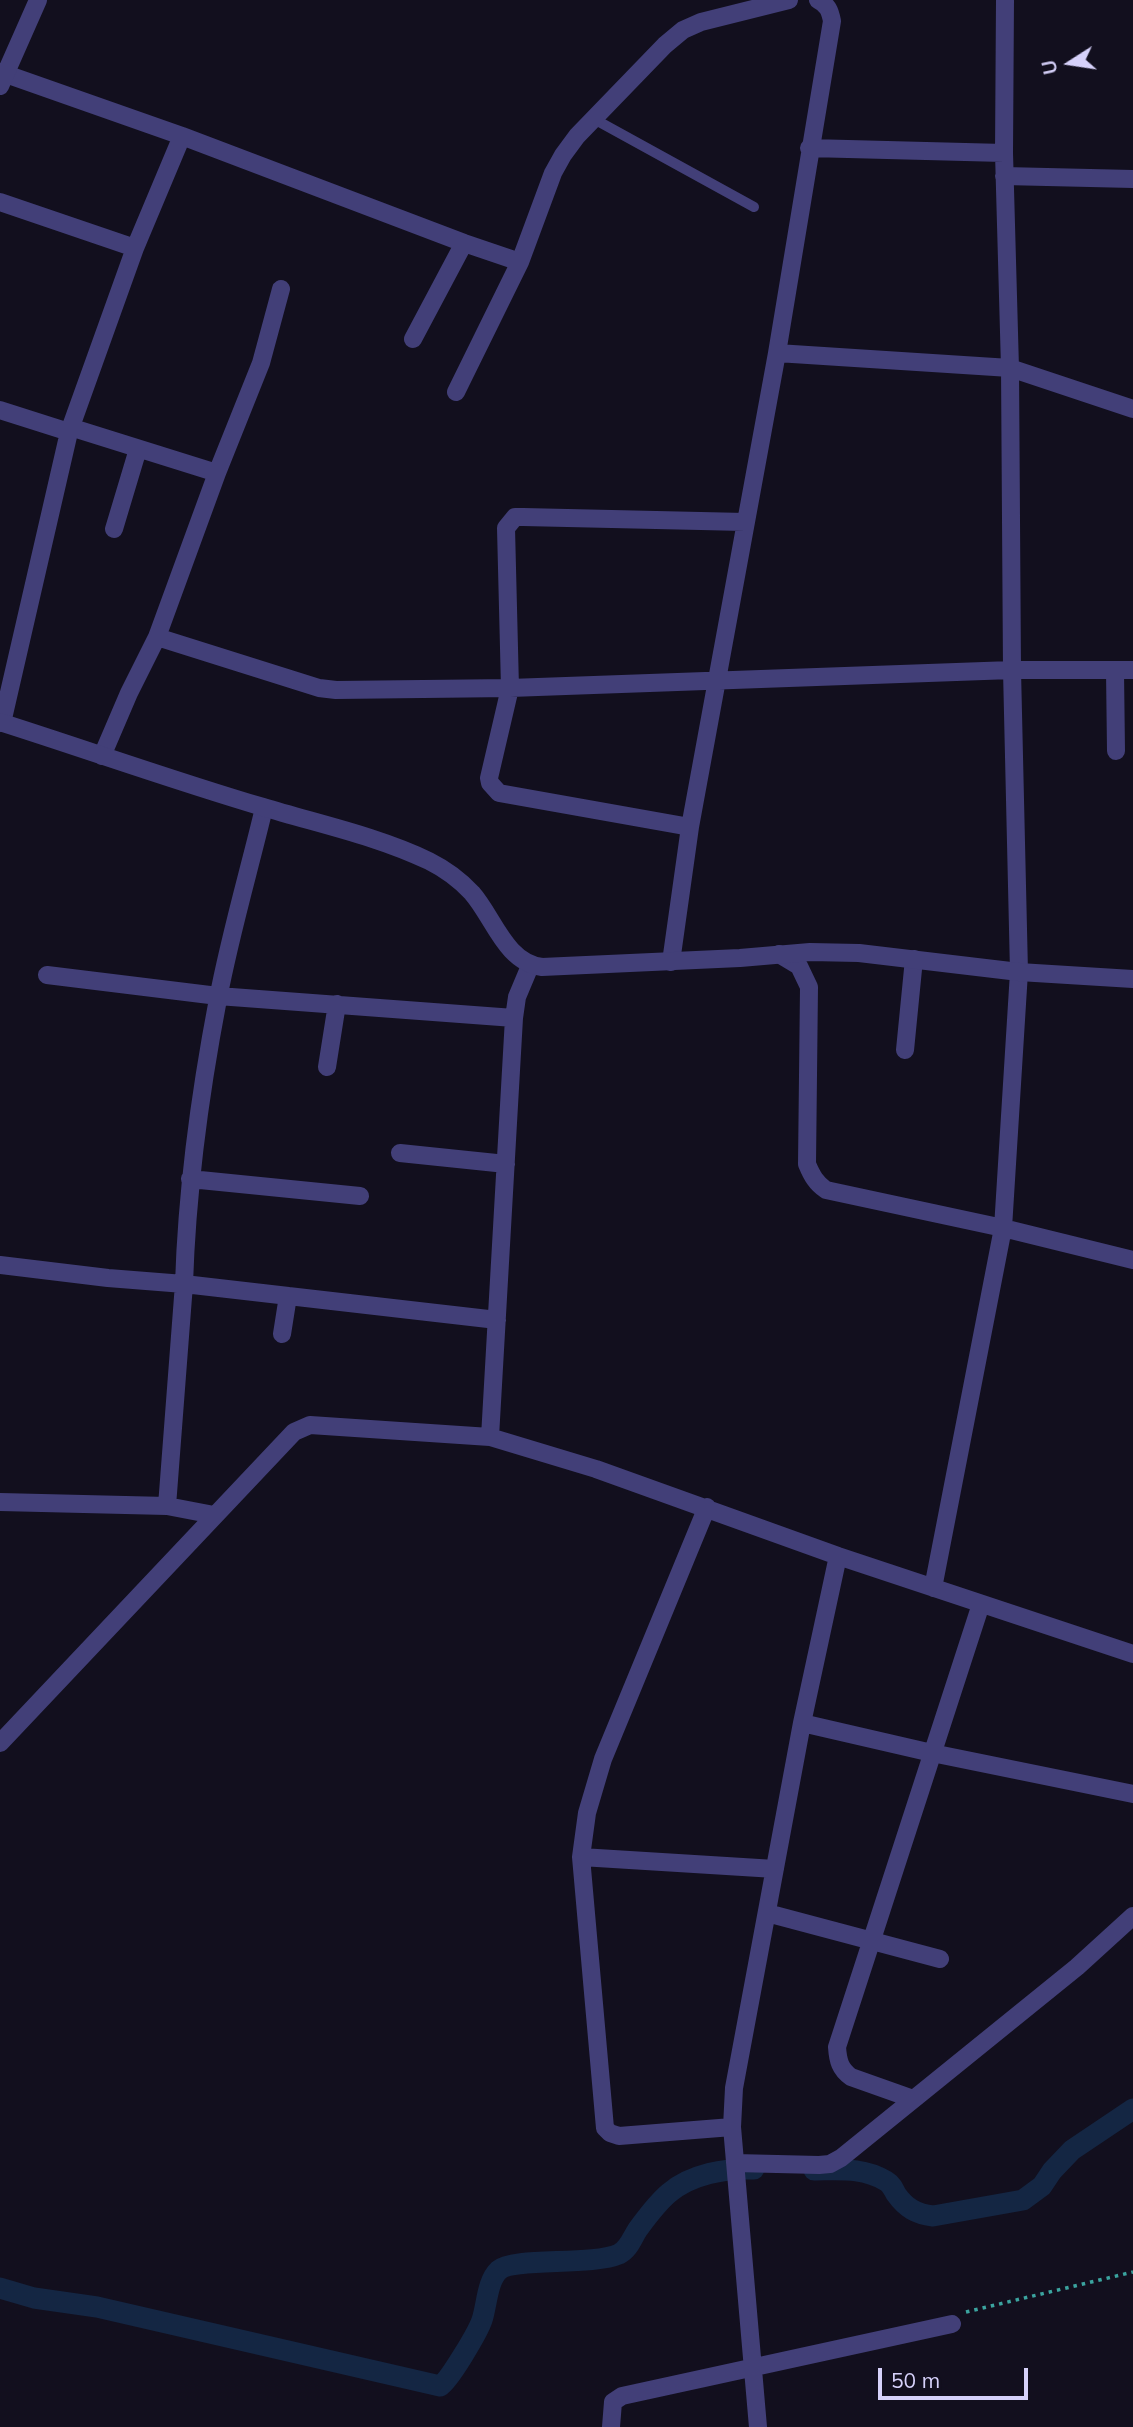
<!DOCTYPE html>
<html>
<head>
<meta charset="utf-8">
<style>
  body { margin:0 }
  #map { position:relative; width:1133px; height:2427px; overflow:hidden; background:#120f1e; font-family:Mulish,sans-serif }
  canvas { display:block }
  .north { position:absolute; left:1035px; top:28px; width:70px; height:70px; -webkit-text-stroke:5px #120f1e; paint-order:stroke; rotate:258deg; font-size:19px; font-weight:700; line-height:28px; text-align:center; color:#d6d1fa }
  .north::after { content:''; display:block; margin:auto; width:24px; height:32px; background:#d6d1fa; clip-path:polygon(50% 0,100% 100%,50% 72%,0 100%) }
  .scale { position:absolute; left:878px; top:2368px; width:150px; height:32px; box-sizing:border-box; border:4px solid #d6d1fa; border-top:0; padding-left:9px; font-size:21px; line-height:24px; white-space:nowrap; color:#d6d1fa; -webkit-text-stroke:5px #120f1e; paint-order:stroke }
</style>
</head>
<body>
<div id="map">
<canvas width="1133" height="2427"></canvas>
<div class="north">U</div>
<div class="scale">50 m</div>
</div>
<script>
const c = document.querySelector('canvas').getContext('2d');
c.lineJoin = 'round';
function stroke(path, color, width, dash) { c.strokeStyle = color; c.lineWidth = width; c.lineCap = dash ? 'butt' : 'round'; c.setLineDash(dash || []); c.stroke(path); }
stroke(new Path2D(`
  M814,2170c25,0 49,-3 72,11 5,3 7,7 10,13 10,14 20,20 37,22l90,-16 19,-14 10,-15 20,-21 61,-41
  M0,2288l34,10 63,9 343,79c9,-5 38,-54 42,-66 5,-15 5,-39 17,-50 14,-13 93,-4 120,-16 10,-5 13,-16 19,-25 9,-12 19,-26 31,-36 22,-19 57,-25 85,-24`), '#142643', 21);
stroke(new Path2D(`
  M966,2312l167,-40`), '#3ba49f', 3.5, [3.5, 5]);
stroke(new Path2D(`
  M594,119l160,88`), '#423f78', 10);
stroke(new Path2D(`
  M0,72l182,64 282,107 56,19 33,-89 10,-18 14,-19 88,-91 18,-15 18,-8 88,-22
  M809,148l195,5
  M1004,176l129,3
  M0,202l135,46
  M281,289l-20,74 -44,110 -60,164 162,51 17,2 174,-2 502,-18h121
  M413,339l51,-96
  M777,353l233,15 123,41
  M456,392l64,-130
  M0,410l69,22
  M70,427l147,46
  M114,529l24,-80
  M1115,671l1,80
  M2,723l67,-291 66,-184 47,-112
  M102,756l27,-63 28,-56
  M264,808c-15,63 -34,127 -46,191 -18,94 -31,189 -34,285l313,36
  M690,827l-191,-34 -9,-10 -1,-5 21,-90 -4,-160 9,-11h8l222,5
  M779,954l20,12 10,21 -2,177c5,12 9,19 19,26l177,38 130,32
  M671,962l19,-135 87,-474 55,-332c-2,-10 -4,-16 -14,-21
  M47,975l171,21 296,22
  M905,1050l9,-91
  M327,1067l10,-63
  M400,1153l106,11
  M190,1179l170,17
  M0,1265l108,13 76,6 -17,222
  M282,1334l6,-38
  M490,1437l24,-419 3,-21 13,-31
  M0,1502l167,4 47,9
  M707,1507l-104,252 -16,54 -6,44 24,271 5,5 9,3 113,-9
  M933,1588l70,-360 16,-256 -7,-302 -2,-302 -6,-215 1,-153
  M802,1723l130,30 201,41
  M0,1743l294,-311 16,-7 180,12 106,32 242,87 295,98
  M581,1857l194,12
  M767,1913l173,46
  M913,2099l-62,-22c-11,-8 -13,-16 -14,-30l144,-443
  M735,2163l84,2 11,-1 11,-6 236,-191 56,-51
  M611,2427l2,-25 9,-6 330,-72
  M758,2427l-26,-300 2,-39 68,-365 36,-167`), '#423f78', 18);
stroke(new Path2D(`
  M0,86l38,-86
  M0,722c88,28 175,59 263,85 56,17 114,29 166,54 16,8 31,19 43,32 22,25 33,69 70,74l198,-9 70,-6 49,1 160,19 114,7`), '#423f78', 18);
</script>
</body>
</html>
